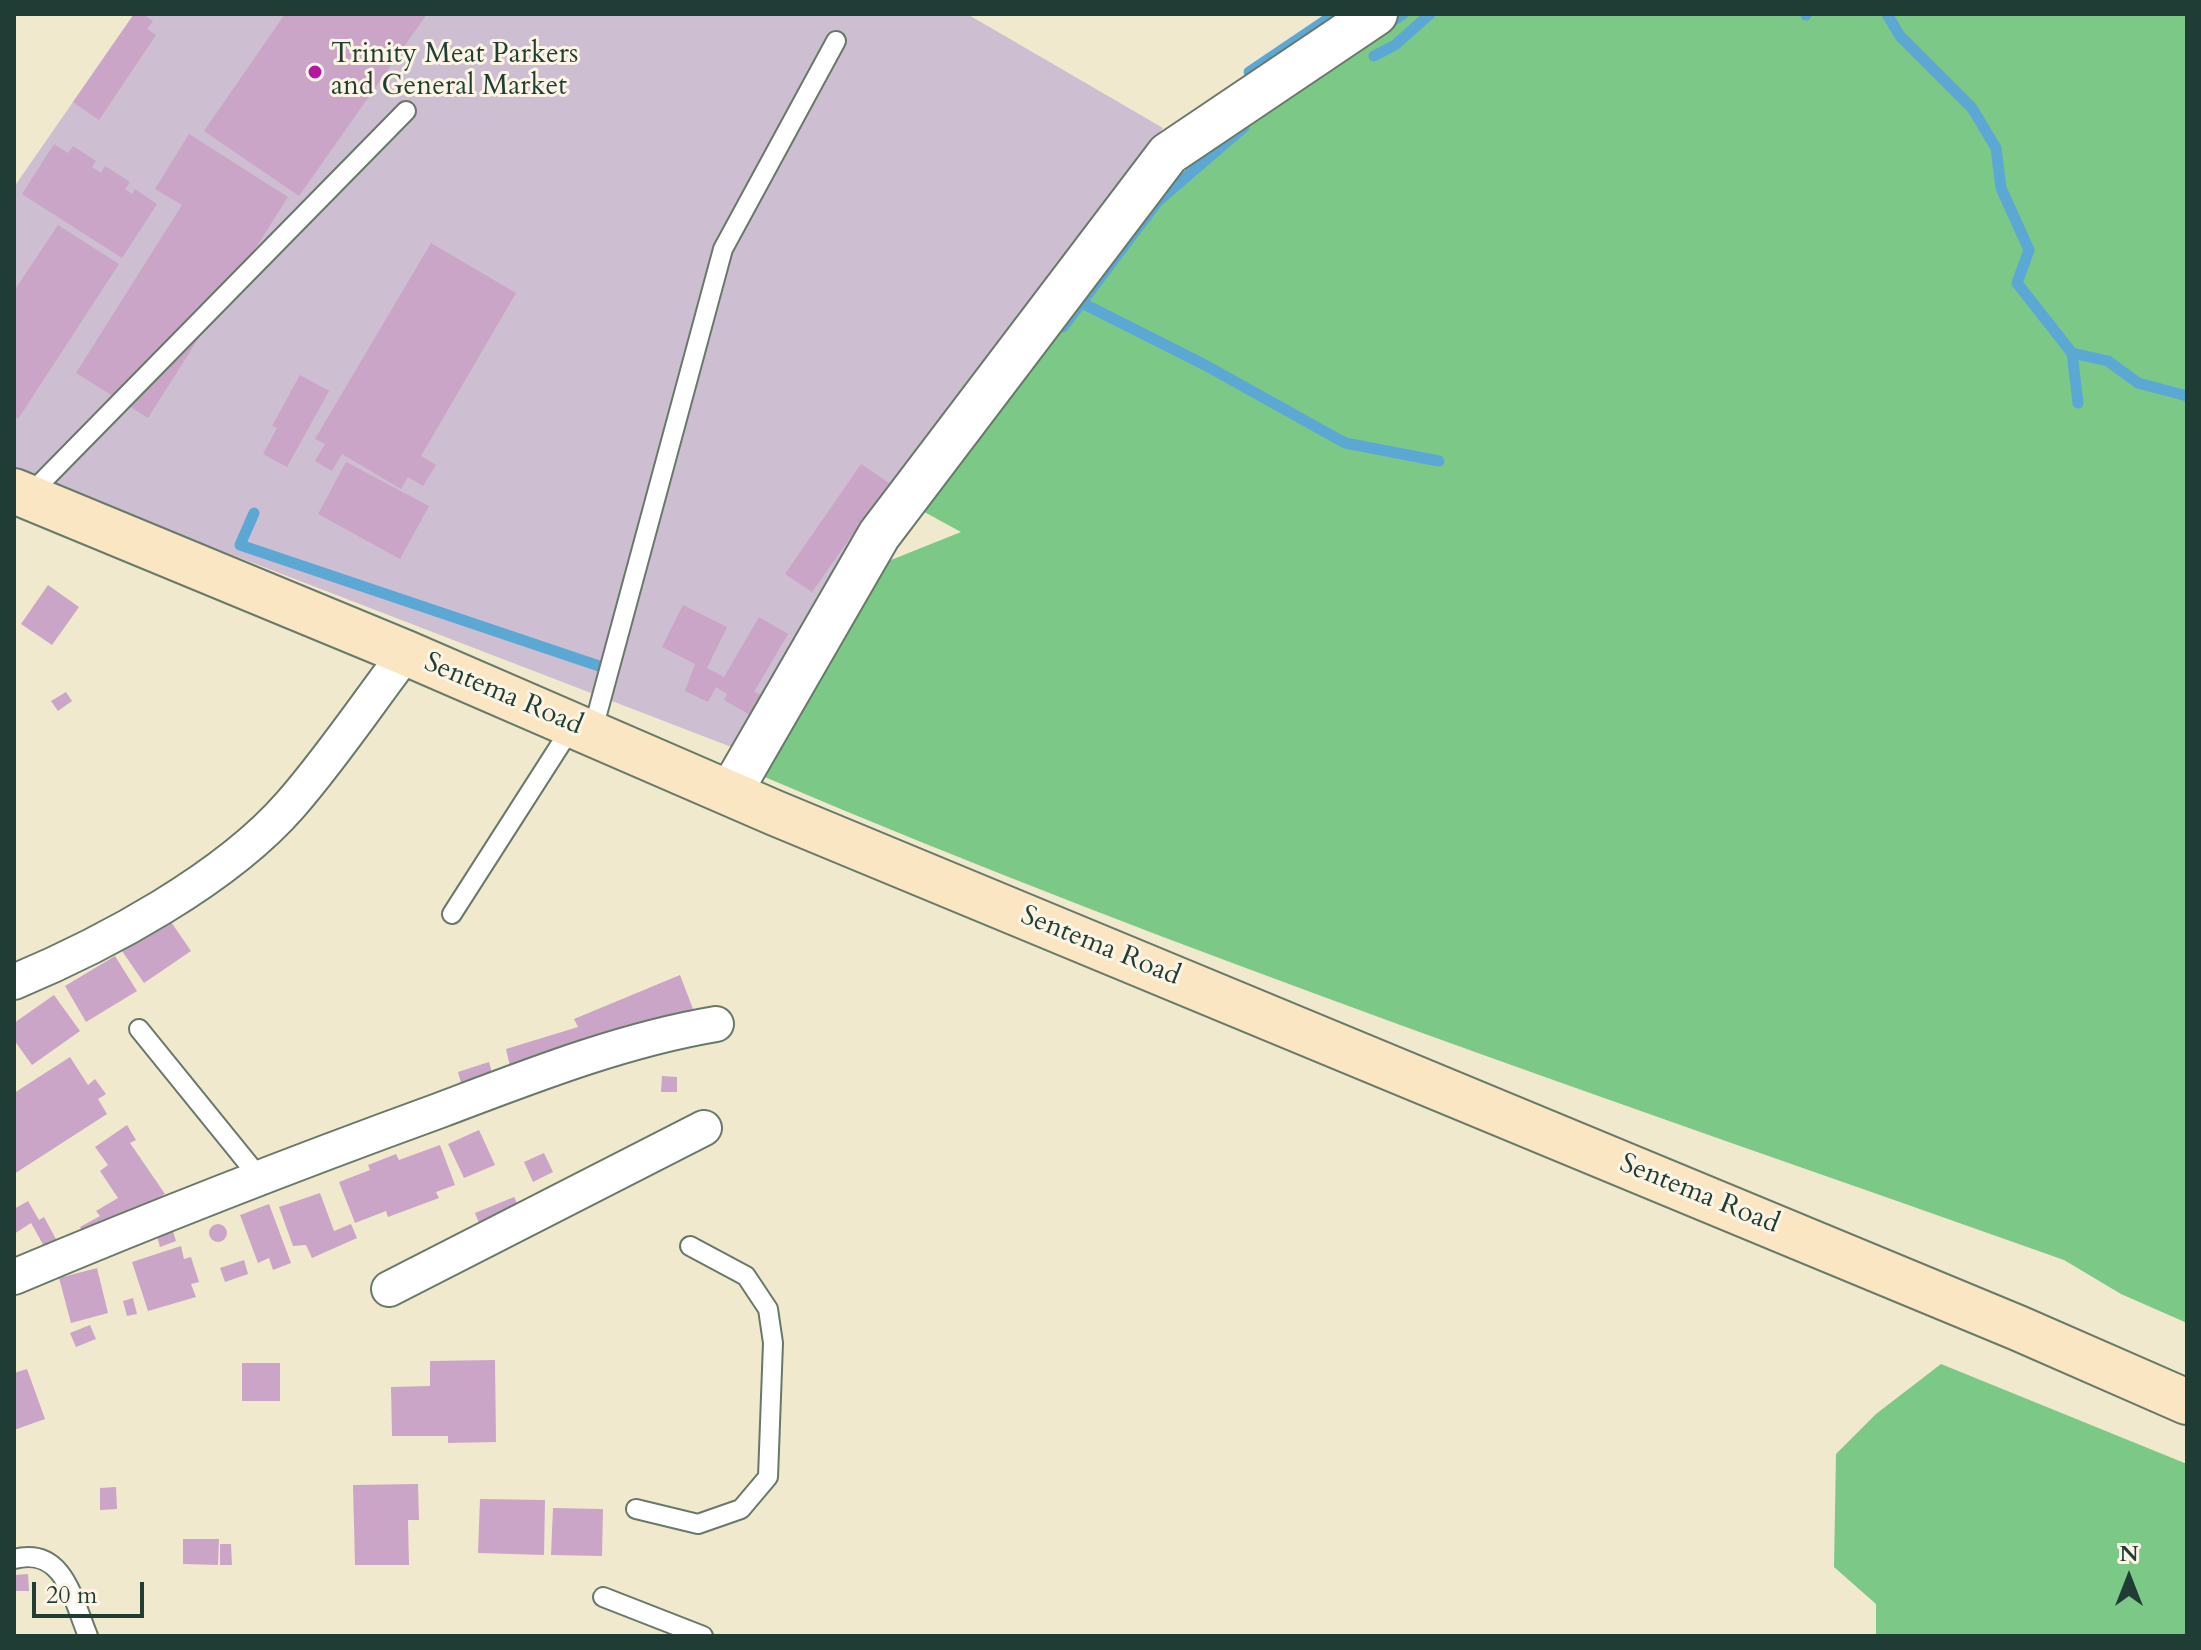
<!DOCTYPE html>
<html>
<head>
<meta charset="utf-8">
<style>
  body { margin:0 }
  #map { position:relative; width:2201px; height:1650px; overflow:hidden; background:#f0e9ce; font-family:Cardo,serif }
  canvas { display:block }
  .frame { position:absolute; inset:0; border:16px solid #1f3d34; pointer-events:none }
  .north { position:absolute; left:2089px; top:1538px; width:80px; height:80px; -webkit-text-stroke:6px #fcf5e5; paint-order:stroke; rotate:0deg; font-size:22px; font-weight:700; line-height:32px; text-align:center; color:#1f3d34 }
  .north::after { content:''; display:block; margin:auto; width:28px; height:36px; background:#1f3d34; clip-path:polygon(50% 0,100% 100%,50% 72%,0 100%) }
  .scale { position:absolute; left:32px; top:1582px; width:112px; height:36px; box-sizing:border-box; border:4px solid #1f3d34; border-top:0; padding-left:10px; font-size:24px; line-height:28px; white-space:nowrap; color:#1f3d34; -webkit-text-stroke:6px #fcf5e5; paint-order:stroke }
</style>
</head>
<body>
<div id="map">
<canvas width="2201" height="1650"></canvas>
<div class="frame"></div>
<div class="north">N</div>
<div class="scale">20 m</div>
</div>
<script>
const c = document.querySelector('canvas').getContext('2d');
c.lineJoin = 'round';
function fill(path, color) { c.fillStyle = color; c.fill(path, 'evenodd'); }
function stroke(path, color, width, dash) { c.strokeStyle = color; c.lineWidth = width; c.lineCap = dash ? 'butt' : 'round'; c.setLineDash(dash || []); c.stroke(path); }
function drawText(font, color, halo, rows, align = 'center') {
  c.font = font + ' Cardo,serif'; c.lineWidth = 6; c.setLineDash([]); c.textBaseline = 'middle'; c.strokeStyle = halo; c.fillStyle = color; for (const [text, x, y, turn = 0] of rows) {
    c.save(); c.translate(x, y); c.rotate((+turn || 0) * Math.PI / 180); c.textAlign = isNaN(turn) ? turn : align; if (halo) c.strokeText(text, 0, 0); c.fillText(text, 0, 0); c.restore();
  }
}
fill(new Path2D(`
  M134,14h833l196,114 -429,620 -720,-277v-284z`), '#cebed2');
fill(new Path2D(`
  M1403,14h784v1309l-66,-29 -57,-34c-437,-155 -878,-303 -1304,-485l121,-211 80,-32 -44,-24 241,-307c76,-71 159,-130 245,-187z
  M1941,1364l246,100v172h-311v-32l-42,-37 2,-113 40,-40z`), '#7bc887');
stroke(new Path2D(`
  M1806,14v1
  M1887,14l13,22 72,72 24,40 5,40 28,62 -12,33 55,70 6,50
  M1384,27l19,-13
  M1374,56l21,-11 35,-31
  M1249,72l86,-58
  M1082,303l123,62 140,78 94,18
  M1063,327l95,-126 86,-74
  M2072,353l36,8 30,22 49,13
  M254,513l-14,32 365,123`), '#5ca8d4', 11);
fill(new Path2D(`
  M134,14h9l10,7 -6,8 9,6 -57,85 -26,-18z
  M285,14h142l-128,182 -95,-65z
  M189,134l99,63 -140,221 -72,-45 106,-168 -27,-16z
  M54,144l14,9 5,-7 23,15 -4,6 9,6 4,-7 25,16 -5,7 7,5 3,-5 22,15 -35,54 -100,-64z
  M58,225l61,39 -101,155 -4,-3v-125z
  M431,243l85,50 -95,163 15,9 -13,21 -15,-9 -7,12 -59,-35 -10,17 -17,-10 10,-17 -10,-5z
  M300,375l29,16 -42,76 -24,-13 14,-26 -5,-2z
  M346,462l83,44 -29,53 -82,-45z
  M861,464l28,19 -77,109 -27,-18z
  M48,585l31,22 -27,38 -31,-21z
  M683,605l44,22 -20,41 17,9 35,-60 29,17 -34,58 7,3 -11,20 -26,-15 3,-6 -11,-7 -8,15 -23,-11 10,-27 -33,-17z
  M66,692l6,9 -14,10 -7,-10z
  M169,919l22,32 -47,32 -22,-32z
  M115,956l22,35 -51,31 -21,-36z
  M680,975l13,34 -105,43 -76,23 -6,-26 72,-22 -4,-8z
  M54,995l26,36 -48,34 -18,-25v-17z
  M70,1057l18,28 7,-6 11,15 -8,5 9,15 -93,60v-81z
  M489,1062l5,18 -31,10 -5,-18z
  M662,1076l15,1v15h-16z
  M127,1125l9,15 -6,3 35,51 -79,46 -6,-13 20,-11 -4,-5 22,-13 -18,-27 8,-6 -13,-18z
  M479,1130l16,35 -31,13 -16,-34z
  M440,1145l15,40 -19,7 3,6 -51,19 -2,-6 -31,12 -16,-41 31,-12 -2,-5 28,-11 3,6z
  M544,1153l9,19 -20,10 -9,-20z
  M320,1193l14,38 17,-7 6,14 -45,20 -6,-13 -13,1 -14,-39z
  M514,1197l7,14 -40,17 -6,-15z
  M28,1201l11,19 5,-3 13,24 -12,7 -14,-25 -17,11v-25z
  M269,1204l22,59 -18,7 -4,-12 -11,5 -18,-48z
  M209 1233a9 9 0 1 1 18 0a9 9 0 1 1-18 0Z
  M173,1231l3,10 -16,6 -3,-11z
  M181,1246l3,13 7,-2 8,25 -8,2 5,13 -48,14 -16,-49z
  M244,1260l4,14 -23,8 -5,-14z
  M97,1268l11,45 -37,10 -12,-45z
  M133,1298l4,16 -10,2 -4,-15z
  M90,1325l6,14 -20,8 -6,-14z
  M495,1360l1,82 -48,1v-7h-56l-1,-49 39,-1v-25z
  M242,1363h38v38h-38z
  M27,1369l18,50 -31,11v-57z
  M418,1484l1,36h-11l1,45h-54l-2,-80z
  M116,1487l1,22 -17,1v-22z
  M480,1499l65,1 -1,55 -66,-2z
  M553,1508l50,1 -1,47 -51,-1z
  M183,1539h36l-1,26 -35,-1z
  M220,1544h11l1,21h-12z
  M28,1574l1,17h-15v-16z`), '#caa5c7');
const service = new Path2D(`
  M29,495l377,-384
  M592,733l131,-484 113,-208
  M452,914l121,-189
  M139,1029l120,148
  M636,1509l62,15 43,-15 27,-32 5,-134 -5,-34 -22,-33 -56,-30
  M14,1559c50,-13 59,41 74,77
  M603,1597l100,39`);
const minor = new Path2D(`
  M14,982c91,-38 212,-103 277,-178 41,-47 77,-101 115,-151
  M14,1277c140,-59 281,-114 424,-166 90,-34 183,-71 278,-87
  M389,1289l315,-161`);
const tertiary = new Path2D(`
  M730,793l149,-258 289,-381 208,-140`);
const secondary = new Path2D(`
  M14,491l392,162 369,160 1243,515 169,74`);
stroke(service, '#68796a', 22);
stroke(minor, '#68796a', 38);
stroke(tertiary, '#68796a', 46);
stroke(secondary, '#68796a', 48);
stroke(service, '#fff', 18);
stroke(minor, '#fff', 34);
stroke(tertiary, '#fff', 42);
stroke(secondary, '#fbe6c4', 44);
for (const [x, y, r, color] of [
  [315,72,8,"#b5179e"]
]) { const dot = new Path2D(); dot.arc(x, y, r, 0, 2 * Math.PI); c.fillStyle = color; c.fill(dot); stroke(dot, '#fcf5e5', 3); }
drawText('28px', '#1f3d34', '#fcf5e5', [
  ["Trinity Meat Parkers",331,56],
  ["and General Market",331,88]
], 'left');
drawText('28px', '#1f3d34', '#fcf5e5', [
  ["Sentema Road",503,695,23],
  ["Sentema Road",1100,947,22],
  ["Sentema Road",1699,1195,22]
]);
</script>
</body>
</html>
